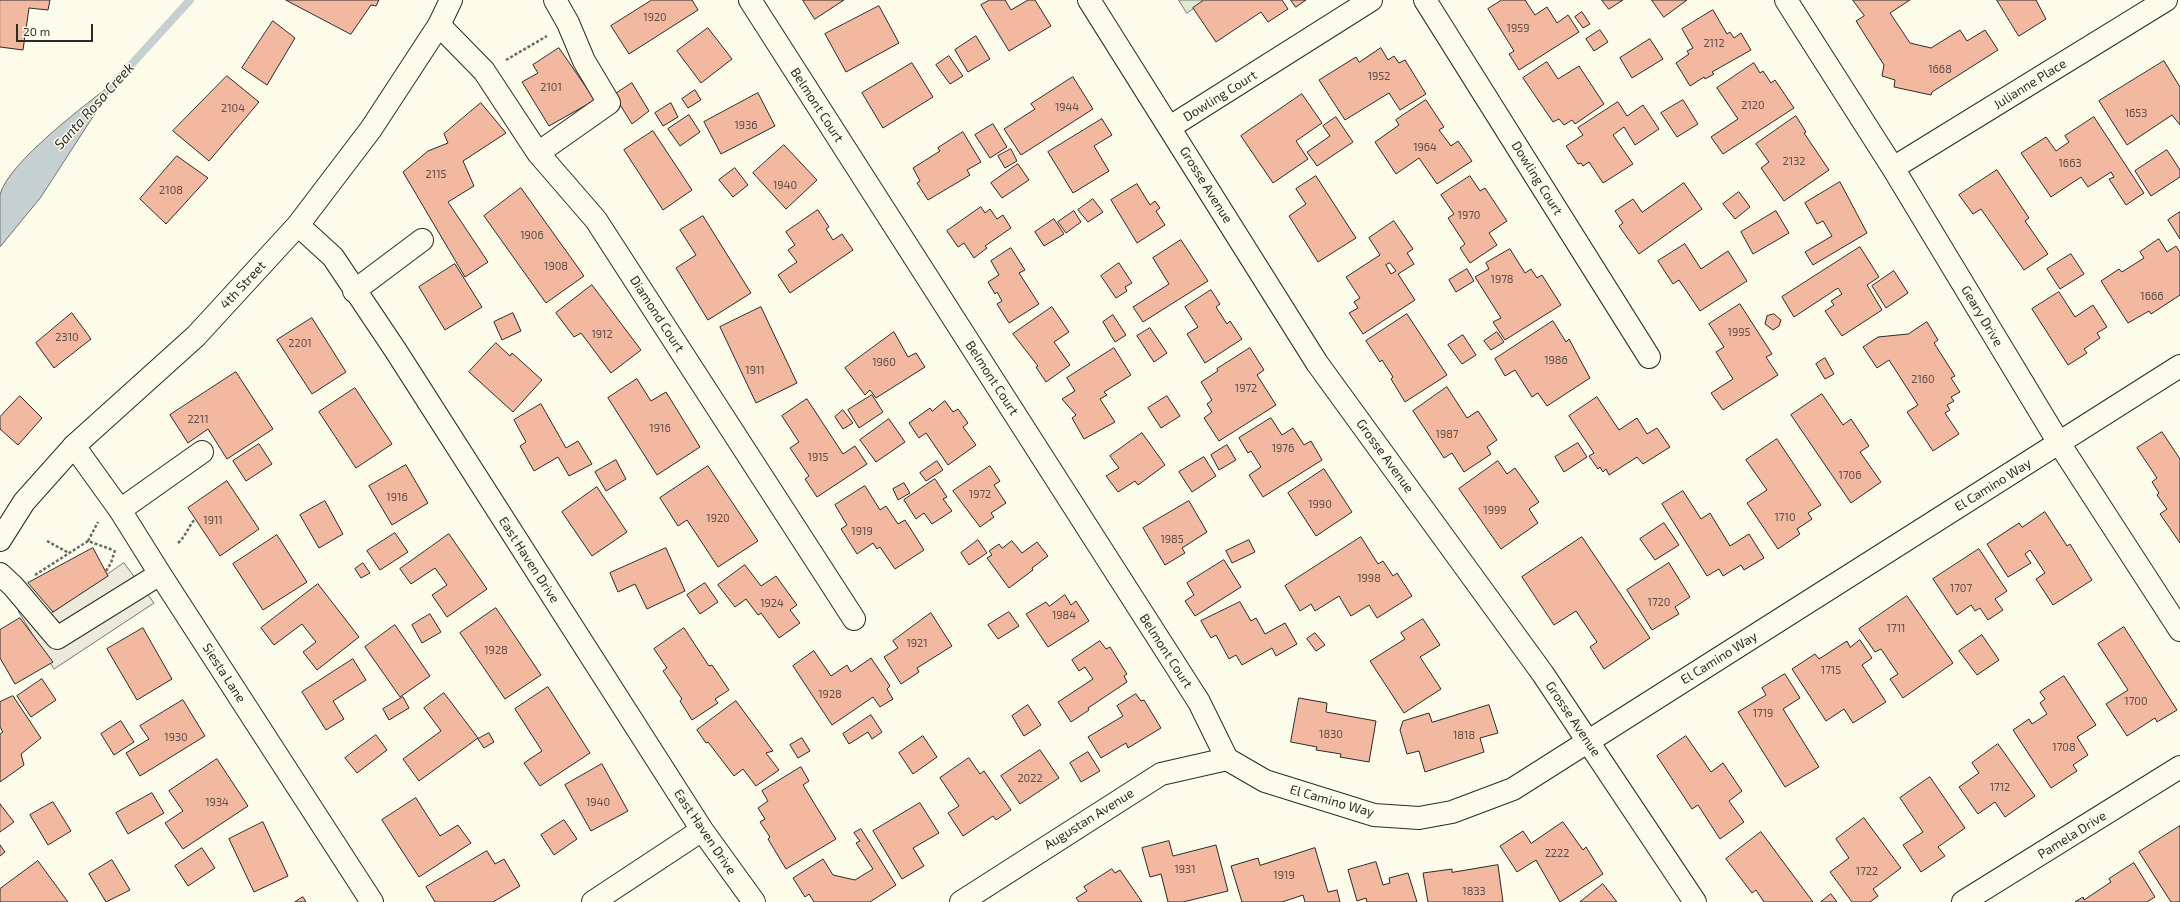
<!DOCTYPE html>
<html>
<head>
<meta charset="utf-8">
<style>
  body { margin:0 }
  #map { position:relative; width:2180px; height:902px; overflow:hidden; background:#fdfbea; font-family:"Exo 2",sans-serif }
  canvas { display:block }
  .scale { position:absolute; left:16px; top:24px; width:77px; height:18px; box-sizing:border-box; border:2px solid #2b2b2b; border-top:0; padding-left:5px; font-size:12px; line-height:14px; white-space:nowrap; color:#2b2b2b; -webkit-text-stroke:3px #fdfbea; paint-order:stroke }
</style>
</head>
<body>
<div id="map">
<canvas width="2180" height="902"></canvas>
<div class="scale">20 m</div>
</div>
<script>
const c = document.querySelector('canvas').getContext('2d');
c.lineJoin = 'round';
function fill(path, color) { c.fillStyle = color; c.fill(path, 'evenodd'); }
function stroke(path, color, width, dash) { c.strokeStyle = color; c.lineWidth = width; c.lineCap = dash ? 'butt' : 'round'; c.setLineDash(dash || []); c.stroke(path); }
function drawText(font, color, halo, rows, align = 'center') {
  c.font = font + ' "Exo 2",sans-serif'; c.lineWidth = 3; c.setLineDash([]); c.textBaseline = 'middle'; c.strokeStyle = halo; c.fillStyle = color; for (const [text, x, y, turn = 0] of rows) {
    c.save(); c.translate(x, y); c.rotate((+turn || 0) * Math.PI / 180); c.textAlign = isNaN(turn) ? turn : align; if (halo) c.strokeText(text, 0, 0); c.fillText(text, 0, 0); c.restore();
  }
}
const green = new Path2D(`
  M1179,0h27l-19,13z`);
fill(green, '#deebd1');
stroke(green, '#74746e', 1);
const parking = new Path2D(`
  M124,563l30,40 -100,66 -36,-58 29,5z`);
fill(parking, '#eceadb');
stroke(parking, '#74746e', 1);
const water = new Path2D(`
  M116,81l-75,116 -41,50c0,-15 0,-38 0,-52 7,-32 89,-93 116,-114z`);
fill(water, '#c7d0d0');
stroke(water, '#74746e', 1);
stroke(new Path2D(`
  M110,88l80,-88`), '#c7d0d0', 8);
const building = new Path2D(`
  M0,0h50l-2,10 -19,-2 -6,42 -23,-3z
  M286,0h93l-3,6 -5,-1 -20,29z
  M652,0h40l6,10 -69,44 -18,-28z
  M803,0h41l-29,19z
  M990,0h15l6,10 17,-10h7l16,26 -42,25 -28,-46z
  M1204,0h78l6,9 -20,13 -7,-10 -45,30 -23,-34z
  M1291,0h15l-10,7z
  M1502,0h23l10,15 12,-8 10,16 11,-8 11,17 -60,38 -10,-16 5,-3 -26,-42z
  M1602,0h21l-14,9z
  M1652,0h35l-23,17z
  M1853,0h57l-20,13 20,30 21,5 29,-18 7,11 18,-11 13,20 -66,42 -1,3 -37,-8 1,-7 -13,-4 2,-11 -28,-44 8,-5z
  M1997,0h39l10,19 -27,17z
  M879,6l20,37 -53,29 -21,-38z
  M1713,10l14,24 3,-2 4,6 7,-5 10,17 -39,22 2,2 -9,5 -1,-2 -14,9 -14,-23 13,-9 -2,-3 6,-3 -11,-19z
  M1582,12l8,12 -7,4 -8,-11z
  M273,21l22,17 -28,47 -25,-17z
  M708,28l24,31 -31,24 -24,-32z
  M1600,30l8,12 -14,9 -8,-12z
  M976,36l14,23 -22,13 -13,-22z
  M1650,39l13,20 -31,19 -12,-20z
  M559,48l36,52 -46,26 -27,-44 16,-9 -5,-8z
  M1381,48l7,12 6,-4 5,7 6,-3 21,34 -26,16 -11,-17 -44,27 -26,-40 37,-23 3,5z
  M949,56l14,20 -13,8 -14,-19z
  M2164,61l16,26v38l-8,-10 -45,30 -28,-44z
  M1547,62l11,17 21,-13 25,38 -29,20 -3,-4 -8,5 -5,-6 -6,3 -30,-44z
  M912,63l21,34 -50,31 -21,-35z
  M1754,63l6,10 3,-2 8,12 4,-3 19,28 -71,46 -12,-17 27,-18 -21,-31z
  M227,76l32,26 -50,59 -36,-30z
  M1073,77l20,32 -72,46 -17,-26 31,-20 -4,-5z
  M632,83l17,28 -17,13 -18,-29z
  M695,90l6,10 -13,8 -6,-9z
  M758,93l17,33 -54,28 -17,-32z
  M1302,94l20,29 -26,18 12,18 -35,24 -32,-47z
  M1426,100l18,27 -5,3 12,16 7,-5 14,20 -35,23 -18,-26 -23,16 -21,-32 24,-17 -3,-5z
  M1683,100l15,24 -21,13 -16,-24z
  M1618,102l9,14 16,-11 16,24 -24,16 -11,-18 -11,8 20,29 -30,19 -14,-21 -6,4 -2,-3 -3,1 -12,-18 17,-11 -5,-7z
  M481,103l25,30 -43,28 11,25 -26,16 40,60 -23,15 -62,-105 25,-21 20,-8 -4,-9z
  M671,103l7,14 -15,9 -8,-13z
  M689,115l11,17 -20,14 -12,-17z
  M1796,116l10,16 -2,1 25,37 -45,31 -23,-33 8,-6 -13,-18z
  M1336,117l17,25 -36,24 -10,-14 23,-16 -7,-10z
  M2094,117l50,76 -18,12 -17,-26 5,-2 -3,-5 -23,15 -7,-10 -30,20 -30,-44 25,-16 10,14 13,-9 -4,-6z
  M1102,119l10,16 -18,11 15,25 -36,22 -25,-41z
  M993,124l14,23 -17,11 -15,-23z
  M653,131l39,59 -29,20 -39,-60z
  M963,132l18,30 -14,8 3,5 -42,25 -11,-17 3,-2 -7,-13 27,-17 -2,-3z
  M784,145l33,35 -31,29 -33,-36z
  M1011,149l6,12 -12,7 -7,-12z
  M2167,150l13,20v7l-29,19 -16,-25z
  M177,156l31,22 -42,46 -26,-25z
  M1018,164l11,16 -27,18 -11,-15z
  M735,168l13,17 -15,12 -14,-17z
  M1997,170l32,48 -4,3 23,33 -24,16 -43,-61 -8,5 -14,-19z
  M1316,176l40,62 -38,24 -29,-46 17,-12 -10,-15z
  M1470,176l10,15 5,-3 22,33 -18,12 8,12 -27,18 -10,-15 5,-4 -17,-26 6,-4 -13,-19z
  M1840,182l27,51 -54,32 -8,-13 27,-16 -9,-15 -6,3 -12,-21z
  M1684,183l18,26 -63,45 -20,-28 4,-3 -8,-12 18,-12 9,13z
  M1137,184l13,21 5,-4 5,7 -4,3 9,14 -28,18 -26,-43z
  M521,188l63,88 -38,27 -62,-87z
  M1739,192l11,15 -15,12 -12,-15z
  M1093,199l10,13 -15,10 -10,-12z
  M981,207l4,6 5,-4 7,10 6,-4 8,13 -26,18 2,2 -13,10 -10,-15 -6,4 -11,-16z
  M818,210l11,17 -3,2 7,11 9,-6 11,16 -63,43 -12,-18 19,-13 -9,-12 7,-5 -9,-13z
  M1074,211l7,11 -15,11 -8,-11z
  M1776,211l13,22 -36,21 -12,-22z
  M2180,212v27l-12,-19z
  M703,216l48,77 -43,27 -32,-52 20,-13 -16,-25z
  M1054,219l10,15 -20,12 -9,-14z
  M1394,221l19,28 -6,4 7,11 -16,10 17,26 -52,34 -14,-21 9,-5 -4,-6 6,-4 -14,-21 34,-22 -11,-17zM1390,263l6,8 -5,3 -5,-9z
  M2159,239l8,13 9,-6 4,6v43l-29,19 -2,-3 -21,12 -27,-42 18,-12 3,3 22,-14 -4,-6z
  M1181,240l27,41 -65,41 -10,-15 36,-23 -16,-26z
  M1685,244l16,25 27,-18 19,30 -47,30 -21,-31 -6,4 -15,-23z
  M1860,247l19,30 -12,8 15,25 -40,26 -17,-25 9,-6 -3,-4 11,-7 -4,-6 -44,29 -12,-20z
  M1011,248l14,22 -6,3 20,31 -30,19 -12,-19 5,-3 -5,-9 -2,2 -7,-12 11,-7 -8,-14z
  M1510,249l15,24 6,-4 6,9 5,-3 19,30 -56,35 -12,-18 8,-4 -26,-41 14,-8 -3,-6z
  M2071,254l13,20 -24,15 -13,-20z
  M1119,263l13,20 -7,4 2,4 -11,7 -15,-22z
  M455,264l27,43 -37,23 -26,-43z
  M1467,269l7,12 -18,11 -7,-12z
  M1894,271l14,22 -22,15 -14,-22z
  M592,285l49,65 -30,23 -30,-40 -7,4 -18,-24z
  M1211,290l9,14 -4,3 11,17 3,-3 12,18 -37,24 -18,-29 11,-7 -13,-20z
  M2059,292l16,25 18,-12 14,22 -10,6 3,5 -16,11 3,4 -19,12 -36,-56z
  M1740,304l32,50 -6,3 12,18 -55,35 -12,-17 22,-14 -17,-27 8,-5 -15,-23z
  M761,307l36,76 -41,20 -36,-76z
  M1052,307l17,25 -15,10 16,23 -24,17 -10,-15 2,-1 -25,-32z
  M72,313l19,26 -37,29 -18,-25z
  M513,313l8,18 -19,9 -8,-18z
  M1407,314l40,61 -42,27 -14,-23 2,-2 -11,-17 -2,2 -14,-21z
  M1774,314l7,6 -2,6 -6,4 -8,-6 2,-8z
  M1113,315l13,20 -11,7 -12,-20z
  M312,318l34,54 -34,22 -35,-54z
  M1553,321l13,21 3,-3 21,39 -43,28 -9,-13 -6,4 -17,-27 -10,6 -10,-17z
  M1927,322l11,18 -4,3 21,33 -4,2 9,14 -9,5 3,4 -7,4 3,5 -5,3 14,21 -26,17 -26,-39 11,-7 -29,-45 -12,8 -14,-21 15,-10 30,-3z
  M1150,328l17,25 -13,9 -17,-26z
  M894,332l14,25 8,-4 9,14 -49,31 -6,-8 -5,5 -20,-27z
  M1497,332l7,10 -13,8 -7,-9z
  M1463,335l13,20 -14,9 -14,-19z
  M496,343l14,13 2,-3 30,27 -29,32 -44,-40z
  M1114,348l17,27 -27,17 3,3 -7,4 15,23 -31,17 -12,-21 4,-3 -14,-16 13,-8 -8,-13z
  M1250,348l14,22 -7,5 19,30 -57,36 -15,-23 8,-6 -5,-8 5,-4 -11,-18 17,-11 -1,-2z
  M1825,358l9,16 -9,5 -9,-15z
  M236,372l37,57 -46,30 -19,-30 -20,14 -18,-28z
  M637,379l14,22 15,-9 34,55 -43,28 -49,-77z
  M1447,387l20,31 11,-7 19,29 -10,7 4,7 -27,18 -12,-19 -8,5 -31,-47z
  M355,388l37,56 -36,24 -37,-56z
  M1822,394l21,31 8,-6 18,27 -9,6 21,30 -30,21 -60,-88z
  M872,395l11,17 -24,16 -11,-18z
  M20,396l22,22 -24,27 -18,-16v-12z
  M1167,396l13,20 -19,12 -13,-20z
  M1597,397l22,33 18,-12 10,16 10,-6 13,19 -27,17 -6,-7 -28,18 -3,-6 -3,3 -3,-5 -2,2 -9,-13 5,-3 -25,-37z
  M807,399l36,55 12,-8 12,18 -50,33 -12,-18 4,-3 -19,-28 9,-6 -17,-26z
  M945,401l8,11 5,-3 10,14 -5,4 13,18 -28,20 -22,-32 -7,5 -10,-15 21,-15 2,3z
  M541,404l25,44 12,-7 14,23 -23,12 -11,-19 -24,14 -14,-25 6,-4 -12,-22z
  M843,410l10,13 -10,6 -8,-12z
  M1271,418l11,17 11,-7 11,17 7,-4 11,19 -59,37 -14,-22 12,-8 -10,-16 -3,2 -9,-15z
  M889,419l16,23 -29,20 -16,-22z
  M2162,432l18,27v84l-20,-29 7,-5 -10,-14 2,-2 -7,-11 5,-4 -20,-30z
  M1142,433l23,32 -27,20 -3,-4 -17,11 -12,-16 13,-8 -9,-12z
  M1777,439l44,66 -13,8 4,6 -15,10 3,5 -22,15 -31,-46 20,-13 -21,-30z
  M1578,443l9,14 -23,15 -9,-15z
  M259,444l13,20 -26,17 -13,-20z
  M1227,445l9,15 -17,10 -8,-15z
  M1204,457l12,19 -24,16 -13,-20z
  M616,460l10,19 -20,12 -11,-19z
  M937,461l6,9 -17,11 -6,-8z
  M1498,461l9,13 8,-6 24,34 -10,7 9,14 -37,26 -42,-60z
  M406,465l22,38 -36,22 -23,-39z
  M708,466l50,75 -40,26 -31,-47 -9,6 -18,-28z
  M990,466l10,15 -6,4 12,18 -15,10 3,4 -14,10 -27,-36z
  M1324,469l28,43 -36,24 -28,-43z
  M935,479l12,18 -4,2 9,12 -20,13 -8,-11 -8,6 -12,-19z
  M227,481l32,48 -39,27 -32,-48z
  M904,483l6,10 -12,7 -5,-11z
  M865,486l15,24 6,-4 12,18 7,-4 19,30 -29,19 -15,-22 -3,2 -4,-6 -16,11 -16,-25 6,-4 -12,-20z
  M597,487l30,45 -35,24 -30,-44z
  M1683,491l18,28 9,-6 20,33 19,-12 15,24 -20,12 -3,-5 -18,11 -4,-7 -12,7 -45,-72z
  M325,501l18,33 -24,14 -19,-33z
  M1189,501l18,31 -25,16 3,5 -20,12 -22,-37z
  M2045,512l22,34 3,-2 22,36 -39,25 -17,-26 9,-6 -15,-23 -5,4 6,9 -23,14 -21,-33 32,-21 3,4z
  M1664,523l15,22 -24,15 -15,-21z
  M395,533l13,19 -28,18 -13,-19z
  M449,534l38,55 -40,28 -15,-22 15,-10 -12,-17 -24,16 -11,-15z
  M277,535l30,47 -44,28 -30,-46z
  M1361,537l17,27 5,-3 10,15 4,-3 15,23 -35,22 -8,-13 -18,11 -12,-20 -24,15 -4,-7 -11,7 -15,-25z
  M1582,537l68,101 -46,31 -14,-22 7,-5 -21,-31 -22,14 -32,-48z
  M978,540l9,13 -18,12 -8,-12z
  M1249,540l6,12 -23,11 -6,-12z
  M1012,541l10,12 15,-11 11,14 -16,12 1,2 -24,18 -22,-30 5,-3 -3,-4 10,-7 3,4z
  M93,548l15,28 -55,36 -25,-29z
  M666,548l19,43 -38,18 -12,-25 -17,8 -8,-19z
  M1979,549l28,42 -12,8 8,11 -15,10 -8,-12 -5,3 -4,-6 -14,10 -24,-36z
  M1224,560l17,27 -46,29 -10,-15 9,-6 -7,-12z
  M363,563l7,10 -9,5 -6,-9z
  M1669,563l21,34 -15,10 4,7 -27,16 -25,-40z
  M745,565l16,21 15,-10 21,29 -7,5 10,13 -21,15 -18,-25 -3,2 -12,-16 -11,8 -17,-22z
  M705,583l13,19 -18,12 -13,-19z
  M318,584l41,53 -42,33 -14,-18 13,-10 -14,-18 -28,21 -13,-17z
  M1065,595l6,10 5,-4 13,20 -41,26 -22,-33 20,-12 3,4z
  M1907,596l46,67 -50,35 -13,-19 8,-5 -17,-25 -6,3 -16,-23z
  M1240,602l11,19 5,-3 9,16 20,-11 12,21 -21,12 -4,-8 -30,17 -6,-10 -7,4 -13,-24 -5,3 -10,-17z
  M496,608l45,67 -36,24 -45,-66z
  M1009,612l10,14 -21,13 -10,-14z
  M931,613l21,33 -35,22 2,4 -18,12 -17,-27 14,-9 -5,-7z
  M430,614l11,18 -19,11 -10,-18z
  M20,618l33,44 -38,22 -15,-26v-28z
  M1423,619l17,26 -20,12 21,32 -37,24 -34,-52 35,-22 -4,-6z
  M395,625l35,51 -30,21 -35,-50z
  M2124,627l53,83 -20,12 -2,-4 -28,18 -21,-32 22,-14 -30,-46z
  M143,628l29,51 -35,21 -30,-51z
  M684,628l25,38 3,-1 17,25 -14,9 3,4 -26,17 -12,-19 2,-2 -19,-28 4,-3 -13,-19z
  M1315,633l10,12 -9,6 -9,-12z
  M1982,635l17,25 -22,15 -18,-24z
  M1860,640l12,18 -10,7 24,37 -33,21 -9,-14 -18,12 -34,-52 23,-15 4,5 28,-18 3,6z
  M1100,641l6,8 4,-2 17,27 -3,2 3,6 -39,26 1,2 -18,12 -13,-20 35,-23 -8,-12 -6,4 -7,-11z
  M814,651l17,25 16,-11 4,7 20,-14 19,28 -3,3 6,10 -13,8 -7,-10 -41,28 -39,-59z
  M353,659l13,21 -33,21 11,18 -18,11 -24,-38z
  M1785,674l15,24 -17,11 36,58 -34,20 -47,-75 28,-17 -4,-7z
  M2064,676l32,49 -19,12 11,18 -15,10 4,6 -26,17 -38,-58 16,-11 3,5 15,-10 -7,-11 5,-4 -5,-7z
  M42,679l14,21 -25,17 -14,-21z
  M548,687l42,66 -50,33 -16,-23 18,-12 -27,-42z
  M444,693l34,45 -59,43 -16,-22 38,-28 -17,-23z
  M1136,694l5,7 3,-1 17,28 -33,20 -2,-5 -25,15 -13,-21 35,-21 -6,-10z
  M13,696l28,42 -20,16 3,11 -24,17v-48l3,-2 -3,-5v-25z
  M403,697l6,11 -20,12 -6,-11z
  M1299,698l28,5 -1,9 50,9 -7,41 -29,-5 1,-3 -25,-4 1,-3 -26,-5z
  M183,700l22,36 -65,40 -14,-23 23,-14 -9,-13z
  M736,701l37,50 -7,2 13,17 -23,16 -13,-17 -9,7 -26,-34 -2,1 -9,-13z
  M1028,705l13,20 -17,11 -12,-20z
  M1489,705l9,28 -18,5 4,14 -59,20 -6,-21 -12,3 -7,-24 3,-9 26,-8 3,9z
  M871,715l11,17 -10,7 -4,-7 -19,12 -6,-10z
  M121,721l13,21 -20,13 -13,-21z
  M489,733l5,9 -10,6 -6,-9z
  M376,735l11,15 -30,23 -12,-15z
  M923,736l14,21 -24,17 -14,-21z
  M1686,736l25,36 12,-9 19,28 -13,10 15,21 -24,17 -22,-34 -6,4 -35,-53z
  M802,738l8,13 -12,7 -8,-13z
  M1998,744l37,52 -30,21 -10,-15 -17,12 -19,-27 20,-14 -7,-10z
  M1040,750l19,28 -39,26 -19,-28z
  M1088,752l12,19 -19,11 -11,-19z
  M969,758l11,16 4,-3 27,39 -15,10 -3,-4 -30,20 -15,-23 11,-7 -19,-28z
  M217,759l31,47 -65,43 -18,-26 18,-12 -14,-20z
  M602,764l26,47 -37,20 -26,-46z
  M801,767l8,14 -6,4 33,54 -50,30 -18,-30 2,-2 -10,-15 5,-3 -7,-11 10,-7 -6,-10z
  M1930,777l35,51 -27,19 7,9 -24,16 -18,-27 20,-13 -23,-34z
  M152,793l12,20 -36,21 -12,-21z
  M416,798l24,38 18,-11 13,18 -52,34 -37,-57z
  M53,802l18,29 -23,14 -18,-30z
  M920,803l19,30 -26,15 11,18 -22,13 -29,-48z
  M0,804l14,18 -14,10z
  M1864,818l37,50 -28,21 5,7 -8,6h-18l-22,-30 19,-14 -13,-19z
  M564,820l13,19 -23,16 -13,-20z
  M263,822l25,54 -34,16 -25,-53z
  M1563,822l20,28 3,-3 17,27 -43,28 -24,-42 -19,12 -17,-26 23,-15 8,12z
  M2180,826v76h-9l-32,-50z
  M861,829l35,56 -26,17h-56l-5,-8 -4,3 -12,-19 30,-19 10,16 22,5 18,-11 -17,-26 4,-2 -6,-8z
  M1761,832l52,70h-49l-8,-12 -4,3 -26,-34z
  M1169,841l4,15 43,-11 12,46 -45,11h-15l-7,-28 -11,3 -8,-29z
  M0,845l5,7 -5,4z
  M202,848l13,20 -27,18 -13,-20z
  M1315,848l13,44 9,-2 3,12h-35l-2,-7 -21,7h-40l-11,-36 27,-8 2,7z
  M487,851l8,13 9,-5 16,27 -27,16h-58l-9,-15z
  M112,860l18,30 -24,12 -17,-28z
  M38,861l30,41h-68v-13z
  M1376,862l7,23 7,-2 -1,-5 19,-5 9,29h-50l-1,-4 -9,3 -9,-31z
  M2134,863l21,34 -8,5h-72l8,-5 1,3 27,-18 -2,-3z
  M1498,865l5,37h-75l-5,-29 29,-4v3z
  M1112,869l3,4 5,-3 22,32h-63l-3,-4 11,-7 -3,-4z
  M1603,884l14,18h-37z
  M1831,894l6,8h-16z
  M303,897l3,5h-11z`);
fill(building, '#f2b8a0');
stroke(building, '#2b2b2b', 1);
const minor = new Path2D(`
  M750,0l449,702 28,57
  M1089,0l228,363 226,311 152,228
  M1425,0l224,357
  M1786,0l107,168 166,275 121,187
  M439,25l45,46 54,82 58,67 258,399
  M1170,127l201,-127
  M538,153l71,-50 -25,-42 -16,-38 -13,-23
  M1893,168l273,-168
  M298,225l35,32 63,94 306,479 52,72
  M354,291l68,-51
  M74,446l46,64 40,64 212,328
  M120,510l82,-58
  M0,574l13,12 44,52 103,-64
  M1227,759l38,22 109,34 45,3 33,-6 61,-23 667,-423
  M593,902l109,-72
  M961,902l200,-128 66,-15
  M1963,902l217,-135`);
const major = new Path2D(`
  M0,540l24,-38 50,-56 122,-110 102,-111 73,-96 68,-104 12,-25`);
stroke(minor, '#2b2b2b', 24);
stroke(major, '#2b2b2b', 24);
stroke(new Path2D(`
  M506,60l41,-24
  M47,541l22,12
  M88,541l10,-19
  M178,543c8,-7 10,-16 17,-24
  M106,571l5,-8 4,-13
  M35,575l53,-34 25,9`), '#6a6964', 2.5, [3, 2]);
stroke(minor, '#fdfbea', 22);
stroke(major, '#fdfbea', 22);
drawText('11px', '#5d4e48', null, [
  ["1920",655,17],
  ["1959",1518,28],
  ["2112",1714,43],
  ["1668",1940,69],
  ["1952",1379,76],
  ["2101",551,87],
  ["2120",1753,105],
  ["1944",1067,107],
  ["2104",233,108],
  ["1653",2136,113],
  ["1936",746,125],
  ["1964",1425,147],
  ["2132",1794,161],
  ["1663",2070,163],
  ["2115",436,174],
  ["1940",785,185],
  ["2108",171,190],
  ["1970",1469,215],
  ["1906",532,235],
  ["1908",556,266],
  ["1978",1502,279],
  ["1666",2152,296],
  ["1995",1739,332],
  ["1912",602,334],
  ["2310",67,337],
  ["2201",300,343],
  ["1986",1556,360],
  ["1960",884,362],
  ["1911",755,370],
  ["2160",1923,379],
  ["1972",1246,388],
  ["2211",198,419],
  ["1916",660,428],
  ["1987",1447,434],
  ["1976",1283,448],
  ["1915",818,457],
  ["1706",1850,475],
  ["1972",980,494],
  ["1916",397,497],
  ["1990",1320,504],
  ["1999",1495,510],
  ["1710",1785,517],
  ["1920",718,518],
  ["1911",213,520],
  ["1919",862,531],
  ["1985",1172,539],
  ["1998",1369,578],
  ["1707",1961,588],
  ["1720",1659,602],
  ["1924",772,603],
  ["1984",1064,615],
  ["1711",1896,628],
  ["1921",917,643],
  ["1928",496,650],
  ["1715",1831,670],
  ["1928",830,694],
  ["1700",2136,701],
  ["1719",1763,713],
  ["1830",1331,734],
  ["1818",1464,735],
  ["1930",176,737],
  ["1708",2064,747],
  ["2022",1030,778],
  ["1712",2000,787],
  ["1934",217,802],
  ["1940",598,802],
  ["2222",1557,853],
  ["1931",1185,869],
  ["1722",1867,871],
  ["1919",1284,875],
  ["1833",1474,891]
]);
drawText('13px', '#2b2b2b', '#fdfbea', [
  ["Julianne Place",2030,84,-32],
  ["Dowling Court",1220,96,-32],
  ["Belmont Court",817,105,57],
  ["Dowling Court",1537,178,58],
  ["Grosse Avenue",1206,185,58],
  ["4th Street",243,285,-47],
  ["Diamond Court",657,314,57],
  ["Geary Drive",1982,316,59],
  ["Belmont Court",992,378,57],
  ["Grosse Avenue",1385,456,54],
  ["El Camino Way",1993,485,-32],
  ["East Haven Drive",529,560,57],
  ["Belmont Court",1166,651,57],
  ["El Camino Way",1719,658,-32],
  ["Siesta Lane",224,673,57],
  ["Grosse Avenue",1573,719,56],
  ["El Camino Way",1332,801,16],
  ["Augustan Avenue",1089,819,-32],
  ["East Haven Drive",705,832,56],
  ["Pamela Drive",2072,835,-32]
]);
drawText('italic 14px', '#2b2b2b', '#fdfbea', [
  ["Santa Rosa Creek",94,106,-48]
]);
</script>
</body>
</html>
